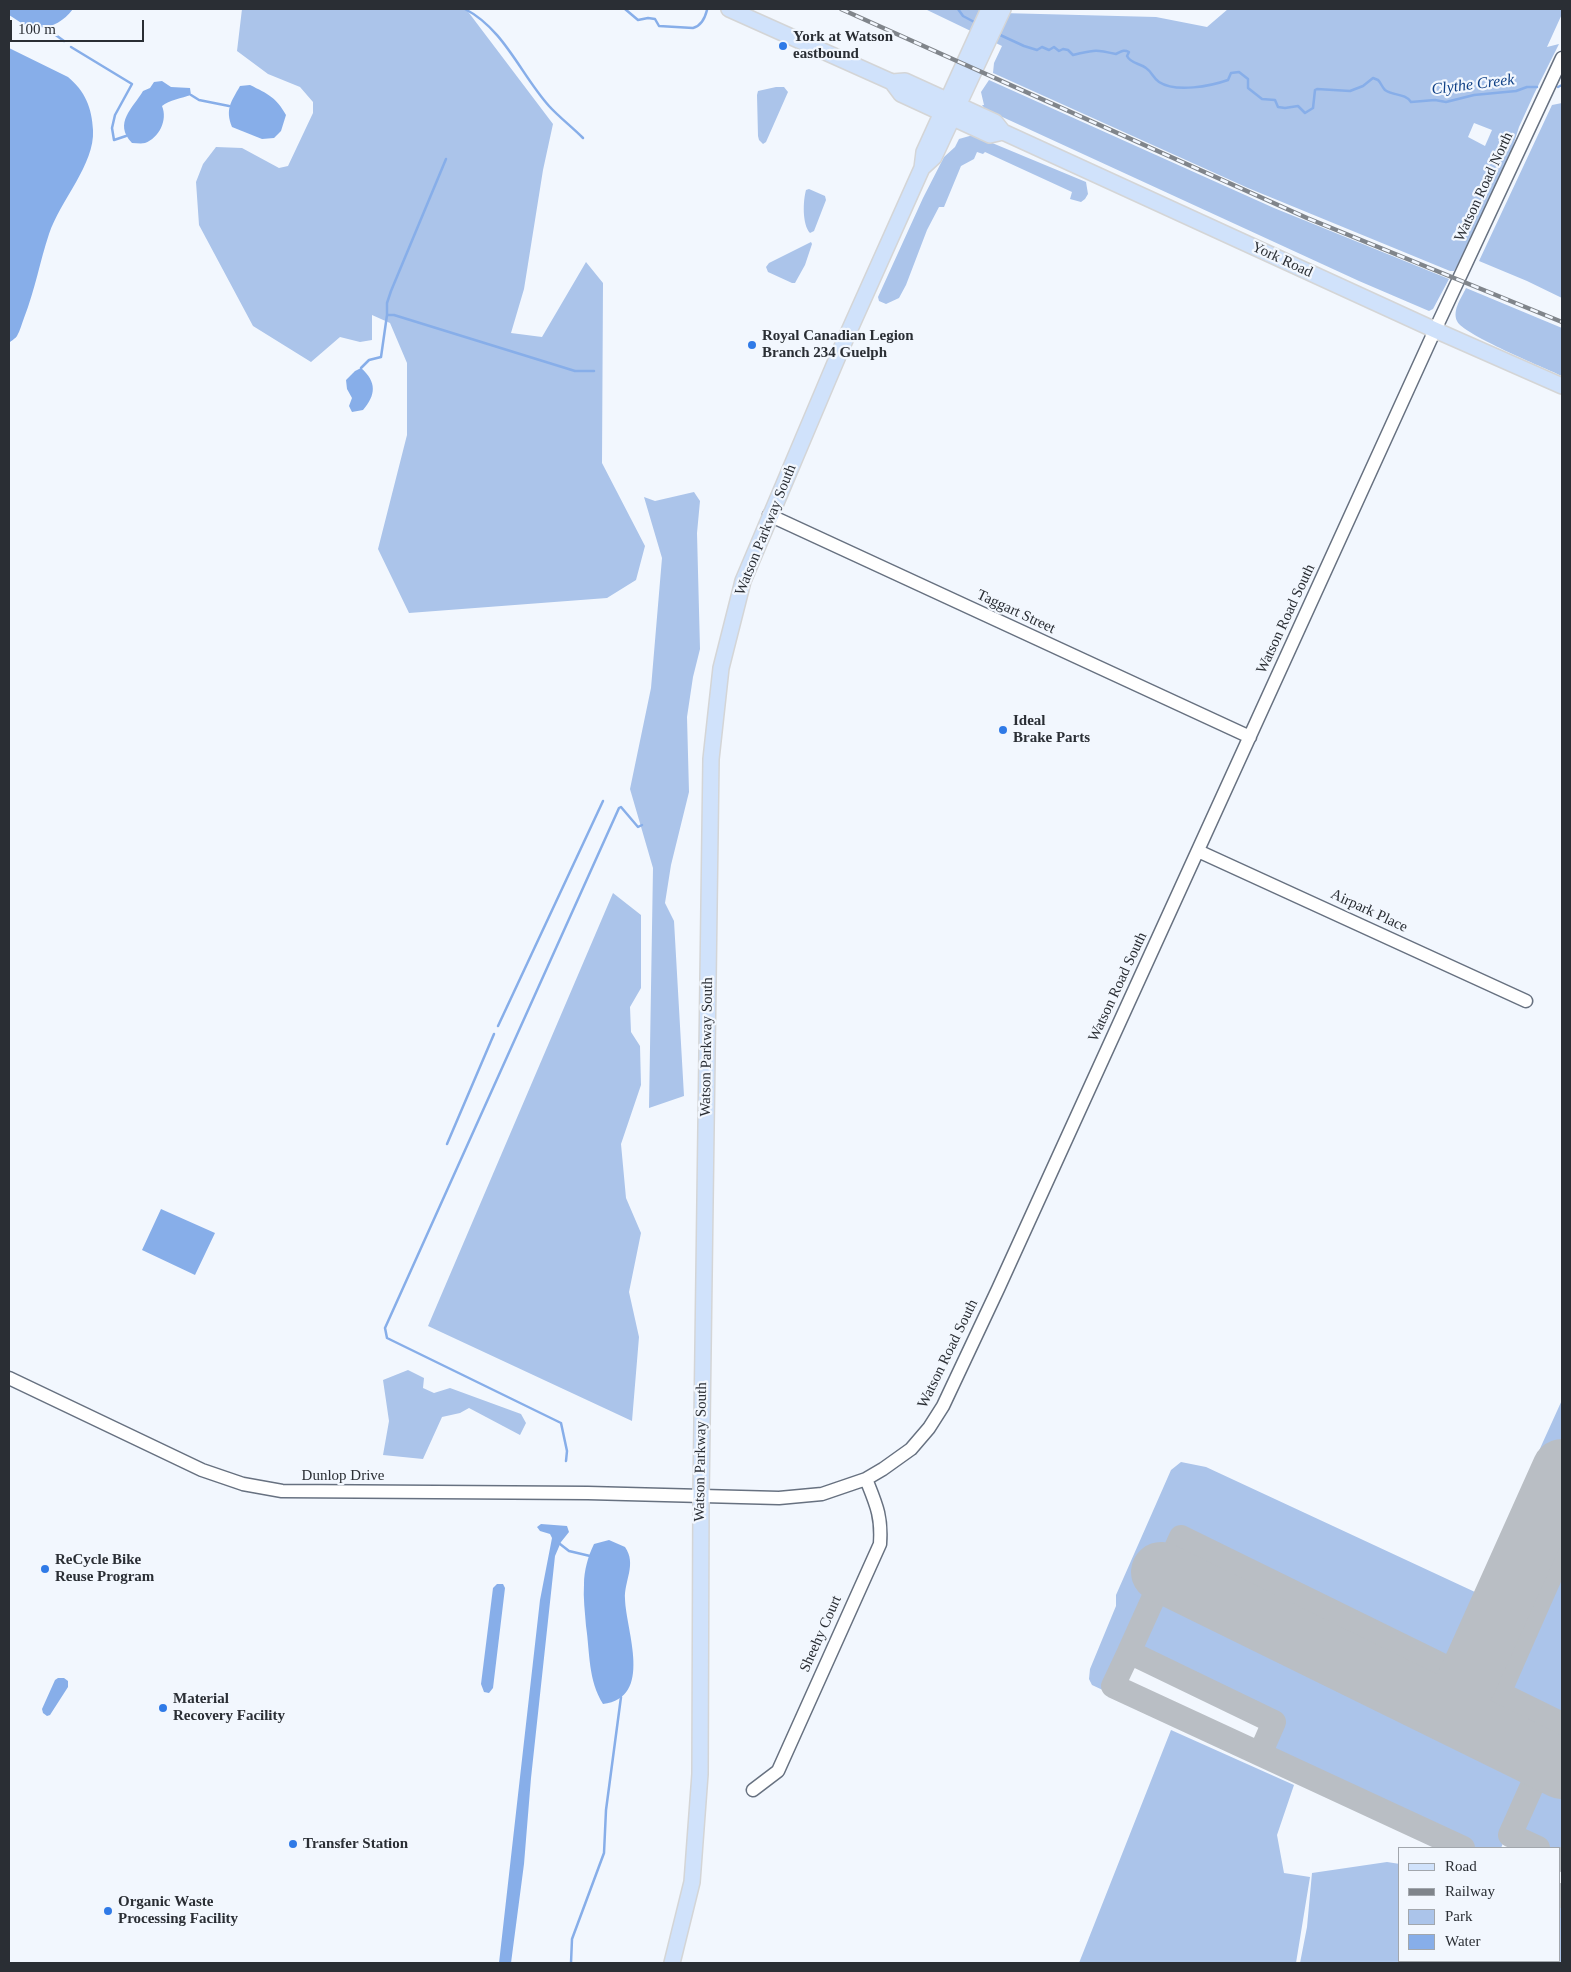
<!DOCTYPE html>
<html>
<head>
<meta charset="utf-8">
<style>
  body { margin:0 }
  #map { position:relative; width:1571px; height:1972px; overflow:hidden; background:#f2f7fe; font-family:"Times New Roman",serif }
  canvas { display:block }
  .frame { position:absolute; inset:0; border:10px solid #2a2e34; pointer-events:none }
  .legend { position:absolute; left:1398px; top:1847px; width:162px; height:115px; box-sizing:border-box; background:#f2f7fe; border:1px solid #a2a7ad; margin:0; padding:6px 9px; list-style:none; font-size:15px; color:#2a2e34 }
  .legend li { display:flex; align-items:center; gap:10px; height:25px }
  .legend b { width:25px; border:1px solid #a2a7ad }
  .scale { position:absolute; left:10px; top:20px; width:134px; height:22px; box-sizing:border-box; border:2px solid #2a2e34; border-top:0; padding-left:6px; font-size:15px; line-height:18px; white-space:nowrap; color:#2a2e34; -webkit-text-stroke:4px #f2f7fe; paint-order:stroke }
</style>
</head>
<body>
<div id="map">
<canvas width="1571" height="1972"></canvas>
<div class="frame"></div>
<ul class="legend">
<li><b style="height:6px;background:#d0e2fb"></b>Road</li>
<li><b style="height:6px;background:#80858b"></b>Railway</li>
<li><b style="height:14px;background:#abc4ea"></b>Park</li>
<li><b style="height:14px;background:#87aee9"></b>Water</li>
</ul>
<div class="scale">100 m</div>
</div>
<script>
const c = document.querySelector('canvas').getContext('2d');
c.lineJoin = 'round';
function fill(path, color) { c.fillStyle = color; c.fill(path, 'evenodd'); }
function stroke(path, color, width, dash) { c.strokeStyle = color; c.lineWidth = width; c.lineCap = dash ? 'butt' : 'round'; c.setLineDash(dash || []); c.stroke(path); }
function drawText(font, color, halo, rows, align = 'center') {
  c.font = font + ' "Times New Roman",serif'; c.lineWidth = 4.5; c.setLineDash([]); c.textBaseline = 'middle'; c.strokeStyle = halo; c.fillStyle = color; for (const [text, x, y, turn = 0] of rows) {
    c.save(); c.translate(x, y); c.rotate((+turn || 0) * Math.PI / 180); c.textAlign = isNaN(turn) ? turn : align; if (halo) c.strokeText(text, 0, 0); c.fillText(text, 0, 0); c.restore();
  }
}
fill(new Path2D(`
  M242,9h224l87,115 -10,46 -19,119 -13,44 31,4 44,-75 17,21 -1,180 43,83 -9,34 -29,18 -198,15 -31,-64 29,-114v-72l-17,-40 -18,-8v25l-12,2 -20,-5 -29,25 -58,-36 -54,-101 -3,-43 7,-18 13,-17 26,1 37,20 9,-2 25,-53v-11l-13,-15 -32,-13 -31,-23z
  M925,9h73l4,4 154,4 51,10 21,-18h334v5l-15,33 12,-3 -25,50 -15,33 -7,22 -55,117 -3,5h-4l-202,-83 -255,-115 1,-10 8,-17zM1474,123l18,7 -7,16 -17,-9z
  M989,80l285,128 175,71 -16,30 -4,2 -70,-30 -374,-172 -3,-4h2l-3,-13z
  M776,87h8l4,5 -22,50 -3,2 -4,-4 -1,-4 -1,-41 1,-4z
  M1562,103v195l-35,-17 -48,-20 73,-156z
  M973,135l113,47 2,12 -3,5 -4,3 -11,-3 2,-7 -87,-40 -2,2 -6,-2 -3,7 -13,7 -17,41h-5l-12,23 -21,55 -7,13 -13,6 -7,-3 -1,-4 45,-99 21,-41 11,-10 4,-8z
  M809,189l16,7 1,4 -12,31 -4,2c-8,-9 -7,-32 -4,-43z
  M811,242l1,2 -7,21 -10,18h-3l-24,-11 -2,-5 3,-4z
  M1466,288l96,40v48c-17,-8 -100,-42 -105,-55 -5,-11 5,-24 9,-33z
  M694,492l6,9 -3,32 3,116 -7,28 -6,40 2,75 -18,73 -6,38 9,18 10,175 -35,12 4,-240 -23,-79 21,-101 11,-130 -18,-61 11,4z
  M613,893l28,22v73l-11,19 1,25 9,14 1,39 -20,59 5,54 15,35 -12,59 10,45 -7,84 -204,-95z
  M408,1370l16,8 -1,10 11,5 16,-5 71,26 5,9 -6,12 -51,-27 -9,5 -18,4 -19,42 -40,-4 6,-34 -6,-41z
  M1562,1400v456l-2,-1v-7h-16l-36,-16 -7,16h-63l-178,-84 19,-45 -152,-71 -20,44 -15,-7 -3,-6 1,-10 26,-63v-11l55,-125 10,-8 25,5 269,125z
  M1171,1730l123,55 -17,50 7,38 26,4 -14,86h-217z
  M1387,1862l13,2v97h32l-1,2h-131l7,-36 5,-54z
  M1560,1905l2,1v57h-126l2,-2h122z`), '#abc4ea');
fill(new Path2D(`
  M9,9h64c-13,17 -30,23 -50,15 -5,-3 -9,-6 -14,-9z
  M9,48l59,29c17,14 24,31 25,53 2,34 -33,71 -44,104 -9,27 -14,56 -25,84 -2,5 -4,13 -7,18 -1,2 -6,5 -8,7z
  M162,81l9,6 19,1 1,7c-9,3 -22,5 -29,11 6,14 -3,32 -17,37 -4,1 -9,0 -13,0 -19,-20 1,-35 11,-52l7,-3 4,-6z
  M250,85c18,9 26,12 36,30l-5,16 -7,7 -12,1 -30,-12c-7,-18 -1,-25 8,-41z
  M361,368c16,14 15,27 2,42l-11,2 -3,-6 3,-8 -5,-9 -1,-9 9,-9z
  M161,1209l54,24 -20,42 -53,-25z
  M541,1524l26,2 2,6 -8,10 -6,14 -24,222 -7,86 -13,99h-12l41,-363 12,-62 -2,-4 -10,-3 -3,-4z
  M609,1540l16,7c12,17 -1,34 0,52 1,32 29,99 -22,105 -15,-24 -13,-51 -17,-78 -1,-14 -3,-28 -2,-42 0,-13 4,-28 10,-40z
  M497,1584h6l2,4 -12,100 -4,5 -5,-1 -3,-8 12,-96z
  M58,1678h6l4,3v6l-18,28 -3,1 -4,-3 -1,-4 13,-29z`), '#87aee9');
stroke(new Path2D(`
  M465,9c39,20 56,66 84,97 10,11 23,21 34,32
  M625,9l13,11 10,-2 7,1 4,7 34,2c8,-2 12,-10 14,-18
  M958,9l5,7 15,8
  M46,28l18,13
  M998,34l26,12 13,4 5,-3 7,3 5,-3 5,4 4,-2 5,1 5,5c22,-5 20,-6 43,-1 5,-2 7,-5 13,-2l-2,4c4,8 13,7 19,12 6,4 7,10 13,14 17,11 52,4 69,-2l3,-7 8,-1 9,7v9l14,11 13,1 3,7 7,1 13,-2 7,7 8,-5 2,-18 2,-1 33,2 13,-5 10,-8 5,2c3,3 4,7 7,10 8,6 20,3 26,12l24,-2 11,2 28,-7 42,-4 11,-4h10
  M71,47l61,37 -17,31 -3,13 2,12 12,-4
  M1558,87l4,-2
  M191,95l8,5 30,6
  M387,315v-12l4,-12 55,-132
  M361,368l8,-8 12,-3 6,-42h7l181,56h19
  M498,1026l105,-225
  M447,1144l47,-110
  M566,1461l1,-10 -6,-28 -174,-85 -2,-10 234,-520 2,-1 17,20 4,-2
  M560,1544l9,7 21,5
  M571,1963l1,-24 32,-86 2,-43 15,-113`), '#87aee9', 2.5);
stroke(new Path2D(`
  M1538,1522l24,11
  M1129,1652l-16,34 147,68 14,-32 -145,-70 52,-115 381,187
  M1499,1693l63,-143
  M1260,1754l203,94
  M1538,1848l-28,-13 34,-76
  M1560,1859l2,1
  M1560,1895l2,1`), '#b9bec4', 24);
stroke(new Path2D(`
  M1161,1572l401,197
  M1466,1683l96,-214`), '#b9bec4', 60);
const minor = new Path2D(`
  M769,515l481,222
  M1198,851l328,150
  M9,1378l193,92 41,14 39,7 306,2 191,5 43,-4 44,-15 17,-10 28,-20 18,-21 14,-22 55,-117 437,-959 127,-272
  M753,1790l25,-19 102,-227c2,-28 -4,-40 -14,-65`);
const major = new Path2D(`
  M729,9l163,73 13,-1 90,41 8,10 432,198 127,56
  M892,82l9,12 89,41 13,-3
  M922,168l12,-11 69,-148
  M672,1963l20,-81 8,-108 1,-278 10,-737 10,-91 22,-87 98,-232 81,-181 2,-16 65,-143`);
stroke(minor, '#677180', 15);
stroke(major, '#d4d5d6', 18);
stroke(minor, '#fff', 12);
stroke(major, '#d0e2fb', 15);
const rail = new Path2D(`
  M841,9l466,209 255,104`);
stroke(rail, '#80858b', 4.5);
stroke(rail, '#f2f7fe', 2.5, [8]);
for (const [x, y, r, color] of [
  [783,46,5,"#2f7ae7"],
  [752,345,5,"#2f7ae7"],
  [1003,730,5,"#2f7ae7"],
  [45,1569,5,"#2f7ae7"],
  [163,1708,5,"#2f7ae7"],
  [293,1844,5,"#2f7ae7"],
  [108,1911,5,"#2f7ae7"]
]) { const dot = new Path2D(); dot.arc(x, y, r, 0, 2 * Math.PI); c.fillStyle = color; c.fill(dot); stroke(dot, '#f2f7fe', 2); }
drawText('bold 15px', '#2a2e34', '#f2f7fe', [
  ["York at Watson",793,37],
  ["eastbound",793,54],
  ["Royal Canadian Legion",762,336],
  ["Branch 234 Guelph",762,353],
  ["Ideal",1013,721],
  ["Brake Parts",1013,738],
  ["ReCycle Bike",55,1560],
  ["Reuse Program",55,1577],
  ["Material",173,1699],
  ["Recovery Facility",173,1716],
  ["Transfer Station",303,1844],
  ["Organic Waste",118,1902],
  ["Processing Facility",118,1919]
], 'left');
drawText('15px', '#2a2e34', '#f2f7fe', [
  ["Watson Road North",1484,187,-65],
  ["York Road",1282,260,25],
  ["Watson Parkway South",766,530,-68],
  ["Taggart Street",1016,612,25],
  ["Watson Road South",1286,619,-65],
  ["Airpark Place",1369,911,25],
  ["Watson Road South",1118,987,-65],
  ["Watson Parkway South",707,1047,-89],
  ["Watson Road South",948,1354,-64],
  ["Watson Parkway South",701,1452,-89],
  ["Dunlop Drive",343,1476],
  ["Sheehy Court",821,1634,-66]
]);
drawText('italic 16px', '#104186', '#f2f7fe', [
  ["Clythe Creek",1473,85,-7]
]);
</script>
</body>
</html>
